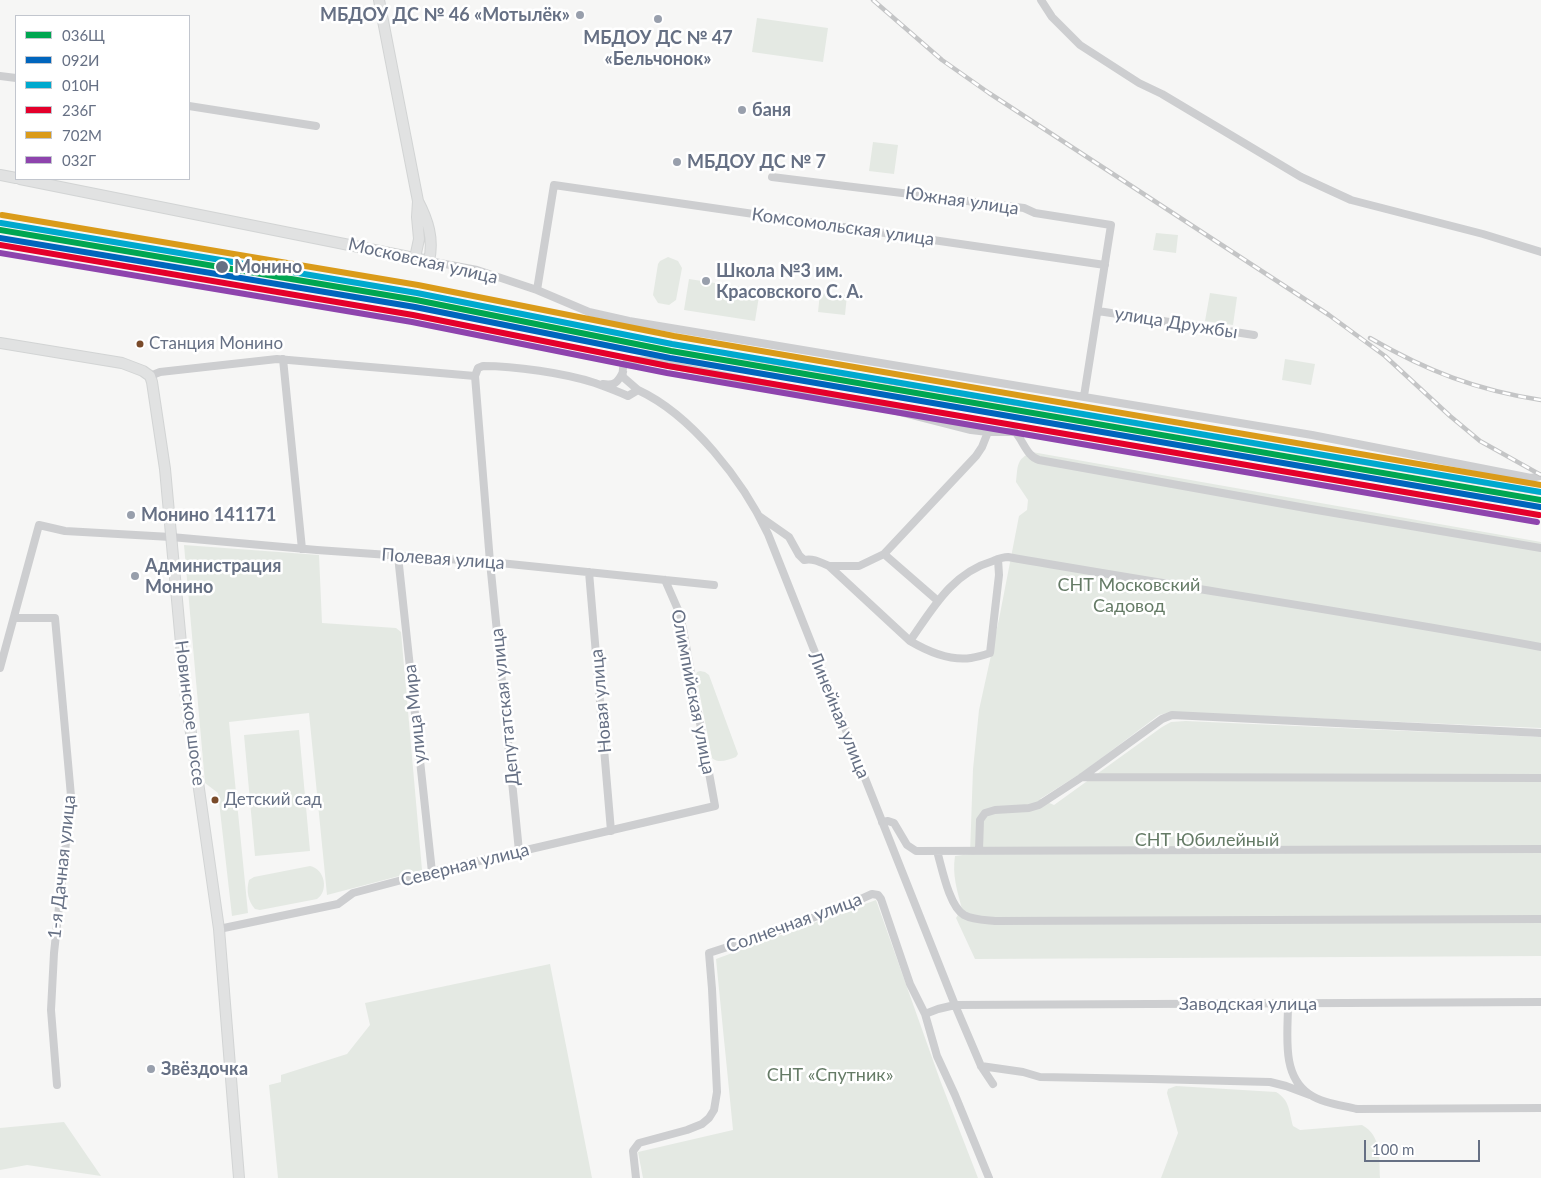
<!DOCTYPE html>
<html>
<head>
<meta charset="utf-8">
<style>
  body { margin:0 }
  #map { position:relative; width:1541px; height:1178px; overflow:hidden; background:#f6f6f5; font-family:Lato,sans-serif }
  canvas { display:block }
  .legend { position:absolute; left:15px; top:15px; width:175px; height:165px; box-sizing:border-box; background:#fff; border:1px solid #c2c6ce; margin:0; padding:6px 9px; list-style:none; font-size:15px; color:#667084 }
  .legend li { display:flex; align-items:center; gap:10px; height:25px }
  .legend b { width:25px; border:1px solid #c2c6ce }
  .scale { position:absolute; left:1364px; top:1140px; width:116px; height:22px; box-sizing:border-box; border:2px solid #667084; border-top:0; padding-left:6px; font-size:15px; line-height:18px; white-space:nowrap; color:#667084; -webkit-text-stroke:4px #fff; paint-order:stroke }
</style>
</head>
<body>
<div id="map">
<canvas width="1541" height="1178"></canvas>
<ul class="legend">
<li><b style="height:6px;background:#00a651"></b>036Щ</li>
<li><b style="height:6px;background:#0065bd"></b>092И</li>
<li><b style="height:6px;background:#00a9ce"></b>010Н</li>
<li><b style="height:6px;background:#e4002b"></b>236Г</li>
<li><b style="height:6px;background:#da9b1a"></b>702М</li>
<li><b style="height:6px;background:#8e44ad"></b>032Г</li>
</ul>
<div class="scale">100 m</div>
</div>
<script>
const c = document.querySelector('canvas').getContext('2d');
c.lineJoin = 'round';
function fill(path, color) { c.fillStyle = color; c.fill(path, 'evenodd'); }
function stroke(path, color, width, dash) { c.strokeStyle = color; c.lineWidth = width; c.lineCap = dash ? 'butt' : 'round'; c.setLineDash(dash || []); c.stroke(path); }
function drawText(font, color, halo, rows, align = 'center') {
  c.font = font + ' Lato,sans-serif'; c.lineWidth = 5; c.setLineDash([]); c.textBaseline = 'middle'; c.strokeStyle = halo; c.fillStyle = color; for (const [text, x, y, turn = 0] of rows) {
    c.save(); c.translate(x, y); c.rotate((+turn || 0) * Math.PI / 180); c.textAlign = isNaN(turn) ? turn : align; if (halo) c.strokeText(text, 0, 0); c.fillText(text, 0, 0); c.restore();
  }
}
fill(new Path2D(`
  M757,18l71,10 -5,34 -71,-10z
  M873,142l25,3 -4,29 -25,-3z
  M1156,233l22,2 -2,18 -23,-3z
  M668,257l10,4 4,7 -6,32 -7,5 -11,-2 -5,-8 5,-31 2,-3z
  M689,279l71,11 -5,31 -71,-11z
  M820,293l27,2 -2,20 -27,-3z
  M1210,293l27,4 -4,28 -28,-4z
  M1285,359l30,5 -4,21 -29,-5z
  M1032,452l509,90v186l-370,-16 -12,3 -76,57 -43,27 14,6 108,-78 9,-5 15,-1 355,16v219l-566,3 -19,-41 6,-9c-5,-19 -10,-34 -7,-53l15,-2 3,-85 6,-59 20,-91 20,-103 8,-6 1,-10 -12,-18c2,-16 0,-23 16,-30z
  M184,545l135,10 3,68 74,5 5,4 21,238 -95,25 -18,-182 -80,9 19,191 -16,3 -14,-123 -13,-10z
  M700,671l5,1 4,3 29,79 -2,3c-9,3 -17,7 -24,1l-16,-83 1,-3z
  M299,730l11,121 -55,5 -11,-121z
  M310,866c15,3 19,25 7,33l-57,11 -5,-1c-7,-8 -9,-18 -6,-29l5,-3z
  M876,900l64,180 38,98h-335l-5,-26 95,-22 -17,-171z
  M550,964l42,214h-314l-9,-93 12,-3v-7l66,-21 23,-29 -5,-22z
  M1176,1086l100,6c14,8 13,20 17,34l7,4 62,-5c20,11 17,33 18,53h-219l17,-45 -11,-40 1,-4z
  M64,1122l37,54 -74,-11 -27,5v-42z`), '#e4e9e3');
const secondary = new Path2D(`
  M379,0l39,201 -1,16 2,22 -4,19
  M0,175l16,3
  M20,179l409,82c5,-22 -1,-41 -11,-60
  M0,343l122,20 21,8 7,5 2,6 13,87 21,229 33,231 20,249`);
stroke(secondary, '#d2d4d4', 12);
stroke(new Path2D(`
  M1041,0l11,17 28,28 59,38 23,11 139,83 50,23 132,34 58,18
  M0,76l16,2
  M189,106l127,20
  M772,177l252,31 11,5 76,12 -27,171
  M429,261l48,9 60,20 52,22 40,9 683,114 219,43 10,-2
  M537,290l17,-105 551,80
  M1098,311l156,24
  M283,359l19,190
  M150,376l10,-4 117,-13 198,17
  M603,384c12,2 15,-2 20,-12
  M638,390l-15,-13c-3,-21 12,-17 27,-16l227,45 94,24 17,2h27c8,8 12,25 24,28l272,49 230,39
  M759,516l30,21 10,18 5,5c9,-2 16,2 25,6l81,75c17,10 41,20 61,17 6,-1 13,-3 19,-5l9,-78 -1,-16
  M884,554l54,47
  M398,556l34,316
  M829,566h30l25,-12 92,-98 6,-9 6,-15
  M589,572l22,259
  M14,618h41l16,178 -17,157 -3,57 6,75
  M910,641c23,-33 42,-68 83,-80 5,-2 9,-4 15,-4 177,31 356,57 533,90
  M0,668l39,-143 26,6 106,6 146,13 173,12 224,23
  M1082,777l459,1
  M882,822l6,-1 6,2 13,22 9,6 625,-2
  M979,850l1,-30 5,-7 10,-3 34,-2 10,-3 43,-28 80,-58 10,-4 369,18
  M519,851l-29,-289 -15,-186 3,-8 5,-2c31,0 82,7 112,17 11,4 22,8 33,13l10,-6c54,25 105,91 130,144l187,471 26,61 12,18
  M937,851c5,17 12,55 27,64 9,5 21,5 31,6l546,-2
  M219,929l119,-25 15,-11 79,-21 283,-66 -32,-177 -4,-17 -14,-32
  M1288,1004c0,30 -7,71 21,90 13,9 32,11 48,15l184,-1
  M925,1014l13,-5 17,-4 586,-3
  M981,1066l42,6 17,5 111,2 119,3 16,4 24,9
  M636,1178l-3,-27 6,-8 48,-13 15,-6 7,-6 5,-8 3,-18 -5,-103 -3,-36 68,-22 73,-27 22,-10 6,1 3,4 29,85 15,30 12,42 18,39 34,83`), '#cdced0', 8);
stroke(secondary, '#e1e2e2', 10);
const rail = new Path2D(`
  M873,0l69,60 47,33 340,222 56,41 65,60 30,25 61,34
  M1370,338c57,33 106,52 171,62
  M729,355l812,138`);
stroke(rail, '#c4c5c6', 4.5);
stroke(rail, '#fff', 2.5, [8]);
stroke(new Path2D(`
  M0,230l416,70 255,51 870,149`), '#00a651', 6);
stroke(new Path2D(`
  M0,238l415,69 255,51 870,149`), '#0065bd', 6);
stroke(new Path2D(`
  M1,223l416,70 255,51 869,148`), '#00a9ce', 6);
stroke(new Path2D(`
  M0,245l413,70 255,51 871,149`), '#e4002b', 6);
stroke(new Path2D(`
  M2,215l416,70 256,51 867,149`), '#da9b1a', 6);
stroke(new Path2D(`
  M0,253l412,69 255,51 870,149`), '#8e44ad', 6);
for (const [x, y, r, color] of [
  [580,15,5,"#989fac"],
  [658,19,5,"#989fac"],
  [742,110,5,"#989fac"],
  [677,162,5,"#989fac"],
  [222,267,7,"#667084"],
  [706,281,5,"#989fac"],
  [140,344,4.5,"#7a4b2a"],
  [131,515,5,"#989fac"],
  [135,576,5,"#989fac"],
  [215,800,4.5,"#7a4b2a"],
  [151,1069,5,"#989fac"]
]) { const dot = new Path2D(); dot.arc(x, y, r, 0, 2 * Math.PI); c.fillStyle = color; c.fill(dot); stroke(dot, '#fff', 2); }
drawText('17px', '#667084', '#fff', [
  ["Станция Монино",149,344],
  ["Детский сад",224,800]
], 'left');
drawText('bold 18px', '#667084', '#fff', [
  ["МБДОУ ДC № 46 «Мотылёк»",570,15,"right"],
  ["МБДОУ ДС № 47",658,38,"center"],
  ["«Бельчонок»",658,59,"center"],
  ["баня",752,110],
  ["МБДОУ ДС № 7",687,162],
  ["Школа №3 им.",716,271],
  ["Красовского С. А.",716,292],
  ["Монино 141171",141,515],
  ["Администрация",145,566],
  ["Монино",145,587],
  ["Звёздочка",161,1069]
], 'left');
drawText('18px', '#667084', '#fff', [
  ["Южная улица",962,201,8],
  ["Комсомольская улица",843,227,8],
  ["Московская улица",423,261,13],
  ["улица Дружбы",1176,323,9],
  ["Полевая улица",443,559,4],
  ["Олимпийская улица",693,692,79],
  ["Новая улица",601,701,-95],
  ["Депутатская улица",505,707,-96],
  ["Новинское шоссе",190,713,83],
  ["улица Мира",415,714,-96],
  ["Линейная улица",839,715,68],
  ["Северная улица",465,865,-14],
  ["1-я Дачная улица",62,867,-84],
  ["Солнечная улица",794,923,-20],
  ["Заводская улица",1248,1004]
]);
drawText('bold 18px', '#667084', '#fff', [
  ["Монино",234,267]
], 'left');
drawText('18px', '#657b66', '#fff', [
  ["СНТ Московский",1129,585],
  ["Садовод",1129,606],
  ["СНТ Юбилейный",1207,840],
  ["СНТ «Спутник»",830,1075]
]);
</script>
</body>
</html>
